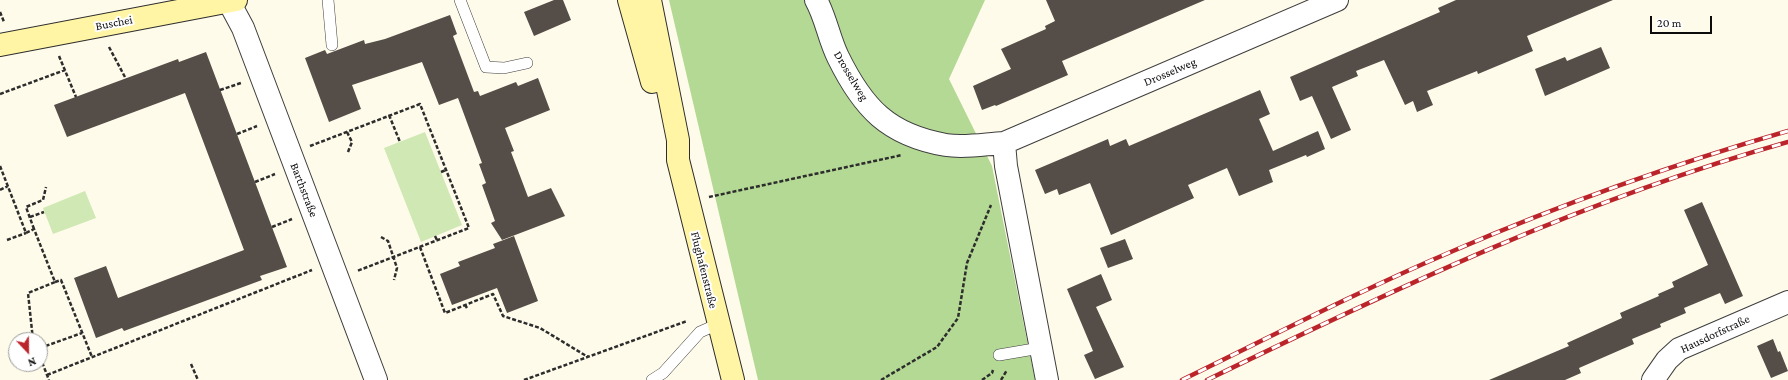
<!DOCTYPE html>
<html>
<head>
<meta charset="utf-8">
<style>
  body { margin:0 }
  #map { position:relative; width:1788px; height:380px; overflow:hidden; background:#fffbea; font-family:"Crimson Pro",serif }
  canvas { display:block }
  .north { position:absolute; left:8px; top:332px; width:40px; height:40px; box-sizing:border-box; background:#fff; border:1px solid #9d9d9d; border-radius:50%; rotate:158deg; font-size:11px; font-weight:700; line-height:16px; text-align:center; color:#0b0b0b }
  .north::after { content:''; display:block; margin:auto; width:14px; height:18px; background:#bb242b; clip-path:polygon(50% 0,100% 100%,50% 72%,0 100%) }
  .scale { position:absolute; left:1650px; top:16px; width:62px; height:18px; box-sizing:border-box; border:2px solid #0b0b0b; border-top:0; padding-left:5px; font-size:12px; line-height:14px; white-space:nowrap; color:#0b0b0b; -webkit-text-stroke:3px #fff; paint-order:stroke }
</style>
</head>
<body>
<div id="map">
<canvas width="1788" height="380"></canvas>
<div class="north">N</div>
<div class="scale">20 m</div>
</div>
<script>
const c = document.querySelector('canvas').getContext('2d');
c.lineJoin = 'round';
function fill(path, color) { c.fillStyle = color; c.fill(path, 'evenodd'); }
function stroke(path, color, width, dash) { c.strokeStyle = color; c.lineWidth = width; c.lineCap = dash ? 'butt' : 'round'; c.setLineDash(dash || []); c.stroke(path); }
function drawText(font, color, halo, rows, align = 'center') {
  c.font = font + ' "Crimson Pro",serif'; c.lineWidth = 4; c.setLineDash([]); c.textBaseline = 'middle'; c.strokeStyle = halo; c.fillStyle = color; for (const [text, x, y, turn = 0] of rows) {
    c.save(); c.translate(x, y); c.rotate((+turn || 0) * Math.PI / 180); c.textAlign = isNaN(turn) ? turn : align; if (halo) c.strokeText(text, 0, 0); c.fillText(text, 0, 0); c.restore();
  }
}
fill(new Path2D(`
  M425,132l37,93 -41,17 -37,-94z
  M85,191l11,27 -43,16 -10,-26z`), '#cfe8b4');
fill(new Path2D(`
  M669,0h316l-36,79 43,87 43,214h-277z`), '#b3d994');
fill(new Path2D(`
  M554,0h9l8,20 -37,16 -10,-24z
  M1046,0h159l-143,61 6,14 -72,31 -1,-1 -13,5 -9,-24 38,-17 -10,-20 45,-20 -1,-3 10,-5z
  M1456,0h157l-86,36 6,15 -55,23 -1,-3 -50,20 6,14 -16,7 -4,-11 -8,4 -21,-45 -28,11 2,5 -26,11 19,43 -20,9 -19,-43 -12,5 -10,-24 150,-65 -2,-4z
  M450,15l7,19 -4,2 21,56 4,-1 2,5 36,-14 2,4 20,-8 12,32 -45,18 9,23 -3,1 17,45 23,-9 14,28 -63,24 -11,-17 4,-2 -13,-36 4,-2 -7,-19 3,-1 -24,-65 -19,7 -17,-43 -70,23 9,24 -32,13 -24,-64 20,-8 2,4 37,-14 1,4 20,-5z
  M1601,47l9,21 -65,28 -10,-27 30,-12 2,4z
  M206,52l81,215 -27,9 2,4 -138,51 -2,-3 -26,10 -22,-60 32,-12 12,32 126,-48 -59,-157 -118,44 -13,-32 124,-46 1,3z
  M1260,90l10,24 -11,5 14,32 45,-20 7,18 -18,8 -1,-2 -37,15 4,12 -34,14 -12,-28 -39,17 6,13 -83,37 -21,-52 -31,12 -2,-6 -12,5 -10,-24 73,-31 2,7 16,-7 3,7z
  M1702,202l41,94 -18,8 -5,-11 -36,15 2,5 -26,11 1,3 -29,12 2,5 -55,24 2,5 -16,7h-76l80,-34 -2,-3 55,-25 -2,-5 39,-17 -1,-2 16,-7 -2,-5 36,-17 -24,-55z
  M514,236l24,65 -31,12 -10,-25 -45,17 -12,-31 20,-8 -2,-4 37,-14 -2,-4z
  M1125,239l8,20 -25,9 -8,-20z
  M1101,274l11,26 -16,7 28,60 -29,12 -11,-24 9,-4 -26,-62z
  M1773,339l5,13 2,-1 8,20 -17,7 -14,-32z`), '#544d48');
const lane = new Path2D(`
  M328,0l4,45
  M460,0l26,67 18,1 23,-5
  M999,355l41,-7
  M652,380l11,-7 37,-41 18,-8`);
const street = new Path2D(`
  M228,0l15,28 133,352
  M816,0c10,18 13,39 22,57 25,51 50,78 108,88 19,3 39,-1 58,-2l333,-143
  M1004,143l2,23 41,214
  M1653,380l14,-20 12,-11 109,-47`);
const secondary = new Path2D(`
  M629,0l23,82
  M650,0l28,140v20l55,220
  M0,45l236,-45`);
stroke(lane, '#3e3e3e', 12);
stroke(street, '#3e3e3e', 24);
stroke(secondary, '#2d2d2d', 24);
stroke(new Path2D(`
  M0,12l4,10
  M109,47l17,32
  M59,56l17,41
  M220,90l21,-7
  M0,94l65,-24
  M389,115l11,27
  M347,132l5,10 -4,10
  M237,134l20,-8
  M310,146l110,-42 49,124 -112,43
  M0,166l26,67 8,-4 21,53 -27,11 5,47
  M441,172l5,-2
  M255,182l20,-8
  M0,190l8,-4
  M709,197l193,-42
  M30,217l14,-5
  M272,227l20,-8
  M34,229l-8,-22 17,-7 3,-13
  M435,236l2,4
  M381,237l7,4 9,27 -3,12
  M7,240l19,-7
  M420,247l25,66 48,-19 10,22 37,12 48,29
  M55,282l6,-2 31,77
  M465,305l2,3
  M40,348l42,-15
  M40,357l9,23
  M191,364l7,16
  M47,375l265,-105
  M524,380l163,-59
  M881,380l56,-33 21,-29 9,-55 24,-58
  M982,380l10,-7 1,-3
  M1001,380l6,-10`), '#2d2d2d', 2.5, [4, 2]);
stroke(lane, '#fff', 11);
stroke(street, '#fff', 22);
stroke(secondary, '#fff5a5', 22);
const rail = new Path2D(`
  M1182,380c90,-44 179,-90 271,-129 109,-47 221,-87 335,-120
  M1207,380c189,-92 378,-181 581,-238`);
stroke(rail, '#bb242b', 4.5);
stroke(rail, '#fff', 3, [9]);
drawText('12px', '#0b0b0b', '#fff', [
  ["Buschei",114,23,-11],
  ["Drosselweg",1170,72,-23],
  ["Drosselweg",851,76,59],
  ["Barthstraße",304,190,69],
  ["Flughafenstraße",704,270,76],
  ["Hausdorfstraße",1715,334,-25]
]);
</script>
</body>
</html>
